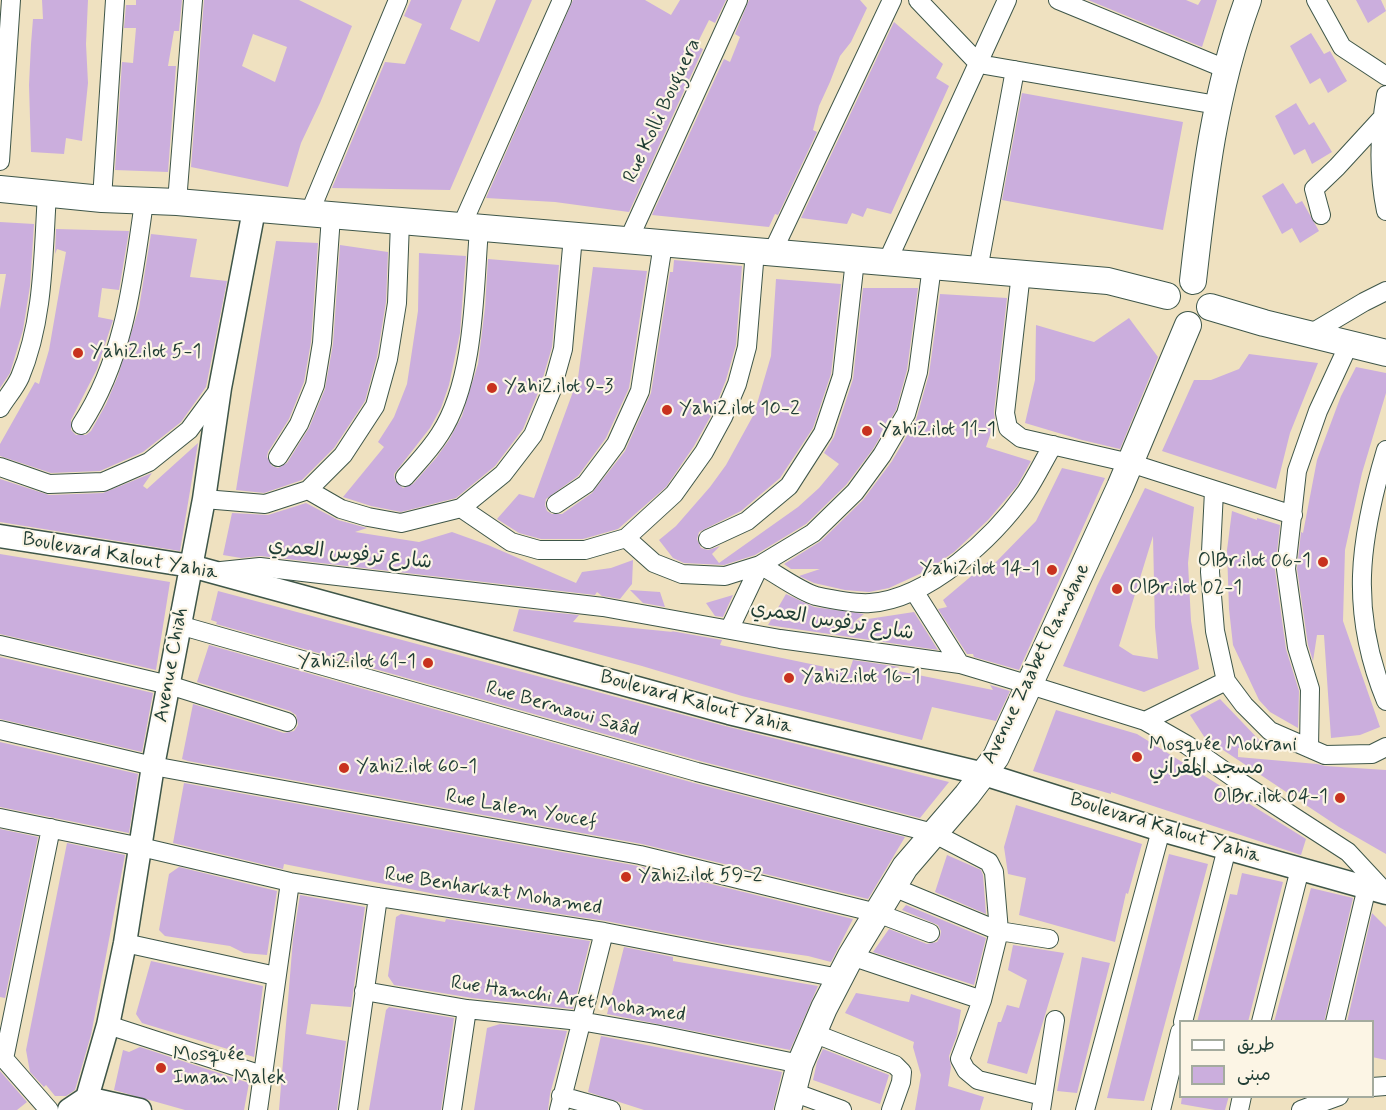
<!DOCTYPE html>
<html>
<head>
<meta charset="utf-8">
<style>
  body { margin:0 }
  #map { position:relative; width:1386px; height:1110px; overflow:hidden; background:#efe1c0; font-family:Mynerve,"Playpen Sans Arabic",sans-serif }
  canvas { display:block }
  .legend { position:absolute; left:1179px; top:1020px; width:195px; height:78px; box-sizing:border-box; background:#fcf5e5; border:2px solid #a4ab9e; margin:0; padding:8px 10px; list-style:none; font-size:18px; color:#1f3d34 }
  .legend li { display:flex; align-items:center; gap:12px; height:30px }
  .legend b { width:30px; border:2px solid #a4ab9e }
</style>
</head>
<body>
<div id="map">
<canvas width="1386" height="1110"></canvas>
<ul class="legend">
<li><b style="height:8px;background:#fff"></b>طريق</li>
<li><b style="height:16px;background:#cbaedd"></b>مبنى</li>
</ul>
</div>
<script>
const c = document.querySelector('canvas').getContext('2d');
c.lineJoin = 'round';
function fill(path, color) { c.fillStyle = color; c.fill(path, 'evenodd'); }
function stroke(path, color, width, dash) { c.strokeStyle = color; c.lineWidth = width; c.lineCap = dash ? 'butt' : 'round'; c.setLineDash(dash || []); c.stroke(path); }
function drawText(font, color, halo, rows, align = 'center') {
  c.font = font + ' Mynerve,"Playpen Sans Arabic",sans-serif'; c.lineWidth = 4.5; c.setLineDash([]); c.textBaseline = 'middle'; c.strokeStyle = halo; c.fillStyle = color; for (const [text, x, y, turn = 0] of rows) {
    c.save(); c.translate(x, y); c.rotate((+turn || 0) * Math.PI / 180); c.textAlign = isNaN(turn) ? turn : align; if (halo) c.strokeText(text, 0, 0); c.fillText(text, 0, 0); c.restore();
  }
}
fill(new Path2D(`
  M42,0h46l-2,44 2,39 -6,58 -16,-3 -2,16 -33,-2 -2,-67 2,-41 2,-25h10z
  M136,0h46l-3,31h-5l-6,35h8l-8,106 -53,-2 7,-108 11,1 3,-35h-12l2,-23h10z
  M204,0h95l53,26 -32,77 -19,40 -13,44 -97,-20zM253,34l34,13 -12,35 -33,-16z
  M411,0h51l-12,29 29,13 17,-42h36l-82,190 -118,-2 53,-126 20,2 17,-40 -18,-8z
  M573,0h72l26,15 9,-15h46l-11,23 -6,-3 -13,26 7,3 -74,163 -74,-10 -69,-4z
  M749,0h111l7,8 -16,34 -11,14 -10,26 -11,24 -6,24 4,2 -39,83 -3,-1 -6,13 -117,-12 72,-156 6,3 10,-25 -5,-3z
  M1088,0h98l12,5 3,-5h16l-15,47z
  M1356,0h25l5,11 -18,12z
  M894,22l49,42 -7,14 13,8 -58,128 -24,-6 -4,9 -11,-4 -5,11 -46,-6z
  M1311,33l13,21 6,-3 17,30 -19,12 -8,-15 -10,6 -20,-38z
  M1022,93l161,29 -20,108 -161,-30z
  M1296,103l13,22 5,-3 18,30 -20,12 -7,-15 -11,6 -19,-39z
  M1283,183l13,21 6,-3 17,30 -19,12 -8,-15 -10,6 -20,-38z
  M0,222l34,2 -4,62 -7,44 -13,43 -10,15v-79l6,-35h-6z
  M56,229l73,2 -10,59 -17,-2 -4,29 15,3 -16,49 -26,51v10l5,5h10l5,-4 15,-27 12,-28 21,-68 12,-74 46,5 -7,38 37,4 -21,106 -25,35 -38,30 -43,19 -49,2 -51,-17v-12l35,-62 4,2 10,-34 17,-98 -9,-3 -2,5z
  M276,241l42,2 -7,99 -7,40 -15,37 -21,33 -1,5 5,9 6,2 9,-5 22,-35 16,-39 8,-45 7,-99 48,7 -2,50 -9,55 -12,44 -31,47 -32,32 -38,13 -28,-3z
  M419,253l47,3 -2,23 -4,54 -11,52 -8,23 -11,20 -36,46 1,7 8,7 10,-4 23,-26 13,-18 13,-24 16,-52 7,-56 3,-49 71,6 -7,82 -12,41 -17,41 -28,37 -39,32 -55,14 -30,-6 -28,-9 41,-50 -6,-5 16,-25 13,-33 11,-73z
  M674,260l68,6 -6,79 -10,35 -13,32 -19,34 -28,41 -48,42 -35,10h-42l-22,-6 -22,-14 22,-25 15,4 44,-120 15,-111 54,4 -18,117 -23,50 -28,38 -32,23 -1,6 2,6 5,3h10l30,-21 33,-42 26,-58 19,-121h3z
  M776,279l65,5 -10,90 -18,54 -33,50 -39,33 -42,21 -2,7 4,9 7,2 12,-4 -8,8 7,9 79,-56 21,-19 20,-24 -15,-11 10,-16 19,-58 10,-91h55l-11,82 -11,40 -23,39 -27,36 -40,39 -51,31 -31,10 -40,-2 -11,-5 -14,-18 17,-14 34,-39 16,-22 28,-51 17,-58z
  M940,294l67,4 -13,114 1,9 -9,26 45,14 -14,25 -29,34 -34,32 -28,19 -37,17 -20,4 -24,-2 -31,-7 -15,-7 21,-7h-29l-7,-5 37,-23 42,-41 29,-39 24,-41 13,-46z
  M1129,318l29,39 -38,92 -38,-9 -57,-17 10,-43 1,-55 58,17z
  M1249,354l69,9 -28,70 -14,56 -114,-38 32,-71h17l28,-11z
  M1356,367l30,6v20l-24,80 -17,77 -2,71 37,106 -20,8 -29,3 -7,-103h-7l-4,26 -5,-16 -11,-76 4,-37 2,1 14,-73 24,-64z
  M198,443l-18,108 -180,-29v-43l49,16 54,-2 49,-20 -9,13 4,3z
  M1062,468l43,10 -86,192 -45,-13 -1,-3h-6l-29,-45 9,-2 -4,-7 45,-38 5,3 43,-44z
  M1145,488l49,19 -6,56 3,58 8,48 -55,23 -81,-26 34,-80zM1153,536l2,91 3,32 -25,-4 -14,-9z
  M306,503l32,17 29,8 -12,4 64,10 33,-10 36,13 88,38 6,-11 29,-4 22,-8 -1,24 -12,15 -18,-3 -5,-4 -2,3 -334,-39 -20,2 -18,-3 9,-42 36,2z
  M1232,511l25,9v-2l23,7 -5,45 11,79 13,42 -1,37 -28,-16 -11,-12 -26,-55 -4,-36 -2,-59z
  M0,554l170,28 -14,88 -156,-36z
  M630,590l30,2 5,15 -22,-4z
  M218,591l507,135 224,56 -29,36 -220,-57 -484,-137 1,-2 -6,-2z
  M786,594l28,13 50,7 -9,7 59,-9 24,38 -170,-25z
  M733,595l-10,22 -8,-1 -9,-13z
  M519,609l60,6 -6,7 100,10 -2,-1 51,9 -2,5 129,27 4,-12 47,7 -12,2 105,21 -3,-5 20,6 -14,30 -64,-14 -10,33 -180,-44 -100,-30 -129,-35z
  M209,645l485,138 211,54 -37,62 -226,-55 -454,-83 -6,-2 11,-55 91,29 10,-2 4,-6 -2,-10 -6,-4 -93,-29z
  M0,657l153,36 -11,59 -142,-33z
  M1220,699l44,46 -26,3v9l79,7 8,2 61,4v84l-47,-27 -134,-89 -15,-23z
  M1056,710l81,24 169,105 -5,16 -190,-63v2l-78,-23z
  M0,742l138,32 -9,59 -129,-26z
  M184,783l454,83 215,53 -22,43 -23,-6 -84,-12 -118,-23 -156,-24 -166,-33 -1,5 -110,-26z
  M1016,805l126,39 -14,50 -2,-1 -11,49 -96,-27 7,-37 -18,-4 -4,-27z
  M0,829l38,8 -33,161 -5,-1z
  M67,843l58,12 -34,180 -16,55 -9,6h-11l-9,-11 -2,2 -14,-15 -4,-22z
  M1169,854l39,10 -64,237 -37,-3z
  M947,855l34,15 2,5 3,39 -51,-22z
  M179,867l98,24 -10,64 -23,-2 -14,-7 -65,-10 -6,-6 10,-56z
  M1242,873l41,9 -35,140h-51l33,-128 7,1z
  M1311,888l42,10 -29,124h-50z
  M300,895l65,12 -14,100 -40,-3 -5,30 40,7 -9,69h-58l14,-171z
  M906,905l80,33 -12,47 -101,-33 16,-23 38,15 10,-2 3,-5 1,-6 -3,-6 -36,-15z
  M1372,913l14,14v133l-14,-3v-35h-25z
  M401,914l44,8 1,-3 144,22 -17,68 -101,-11 -78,-13 -6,-9 8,-59z
  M1013,945l51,8 -37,121 -40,-11 11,-41h3l6,-17 12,3 8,-28 -19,-10z
  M624,947l49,10v4l145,25 -28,64 -183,-36z
  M1082,957l28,6 -33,130 -20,-2z
  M151,961l112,25 -9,71 -112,-34 -6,-9z
  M856,993l53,9 2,-8 50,16 -4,25 -8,21 2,11 -3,19 36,11 -4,13h-65l6,-35 -8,-28 1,-5 -69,-29z
  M389,1007l65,11 -13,92h-72l17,-100z
  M500,1024l67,7 -17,63 -2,16h-74l13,-82z
  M601,1036l181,36 -9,38h-129l-56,-18z
  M140,1047l109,36 -5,27h-59l-71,-20 9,-40 6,2z
  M823,1049l66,26 -9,29 -67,-24 4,-18z
  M0,1071l27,31 -10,8h-17z
  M1182,1096h47l-4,14h-10l-34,-6z`), '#cbaedd');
const minor = new Path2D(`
  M918,0l61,64 238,41
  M1058,0l168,69
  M1316,0l26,47 44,29
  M1386,95c-7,39 -8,77 0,116
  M0,161l11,-161
  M102,199l13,-199
  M177,202l16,-202
  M309,214l89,-214
  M1321,215l-7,-26 23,-22 45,-49h4
  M461,227l101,-227
  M628,241l110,-241
  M772,253l120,-253
  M887,262l120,-262
  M978,270l37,-200
  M1021,273l-16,140 3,15 13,10 109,25 163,52
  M1310,334l54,-32 22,-11
  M0,408c6,-10 15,-20 20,-31 24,-57 23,-122 27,-183
  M81,425c44,-67 52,-146 63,-223
  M1386,450c-27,90 -37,161 0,251
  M278,457l21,-33 16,-39 7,-42 9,-127
  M0,467l49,17 54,-2 46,-20 40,-32 31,-42
  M405,477c12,-14 25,-27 35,-43 35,-53 34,-143 39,-205
  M308,490l33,19 27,8 33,6 60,-15 42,-34 30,-39 18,-43 12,-43 10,-113
  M1214,491l-4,81 5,59 11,50 18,24 26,26 55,24 47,-1 14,-7
  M204,499l61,5 43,-14 35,-35 32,-49 13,-47 9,-56 3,-81
  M556,504l30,-20 30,-40 24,-53 23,-147
  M461,508l50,34 28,8h46l41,-12 48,-44 30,-42 19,-35 14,-33 10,-37 8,-96
  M626,538l28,25 28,11 43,2 35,-11 53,-32 42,-41 27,-37 24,-41 12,-42 14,-106
  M708,539l39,-18 42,-35 34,-53 19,-57 13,-116
  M221,571l39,-4 343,40 177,32 180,25 70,21 115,36 42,24 53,37 108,70 38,41
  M914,591l46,73
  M179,625l518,147 236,61 56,29 5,10 5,59 -17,69 -22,59 6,11 12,10 65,16
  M730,628l30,-63c15,8 41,27 56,31 14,3 41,8 54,7 59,-4 124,-66 156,-111 10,-15 18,-32 27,-47
  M0,645l169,40 118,37
  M1145,721l81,-40
  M0,730l153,36 487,89 237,58 53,20
  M1309,748l1,-59 -13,-42 -11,-78 11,-98 21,-60 31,-67
  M0,818l141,29 149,35 88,15 226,35 235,46
  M893,887l106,44 50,8
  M125,943l151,33
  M851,956l131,44
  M364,991l103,18 113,12 75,13 145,30
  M1183,1022l44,-174
  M1261,1022l39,-153
  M1335,1022l32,-135
  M108,1025l154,50
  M813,1033l82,32 7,7 -1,10 -10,28
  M0,1054l49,56
  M4,1059l47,-231
  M1372,1087l14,-1
  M793,1092l49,18
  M561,1096l50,14
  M258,1110l32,-228
  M348,1110l30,-213
  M452,1110l15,-101
  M559,1110l45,-178
  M1041,1110l14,-90
  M1085,1110l76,-280
  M1161,1110l19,-78
  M1239,1110l3,-14
  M1301,1110l38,-14`);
const tertiary = new Path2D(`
  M0,536l191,30 538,147 255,61 177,56 225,63
  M87,1098l53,12
  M69,1110l18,-12 21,-73 17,-82 28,-177 51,-267 16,-111 34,-178`);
const secondary = new Path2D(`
  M0,189l102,10 75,3 931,79 59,15
  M1193,281c11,-98 21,-188 55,-281
  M1210,307l54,16 122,30
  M788,1110l12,-46 24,-56 27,-52 54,-89 62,-72 29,-38 124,-270 68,-162`);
stroke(minor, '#3e5649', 20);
stroke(tertiary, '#3e5649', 25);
stroke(secondary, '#3e5649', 28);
stroke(minor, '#fff', 18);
stroke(tertiary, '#fff', 22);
stroke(secondary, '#fff', 26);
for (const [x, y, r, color] of [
  [78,353,6,"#c8321e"],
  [492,388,6,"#c8321e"],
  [667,410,6,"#c8321e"],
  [867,431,6,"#c8321e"],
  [1323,562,6,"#c8321e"],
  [1052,570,6,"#c8321e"],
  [1117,589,6,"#c8321e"],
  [428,663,6,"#c8321e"],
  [789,678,6,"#c8321e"],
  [1137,757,6,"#c8321e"],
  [344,768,6,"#c8321e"],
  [1340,798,6,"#c8321e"],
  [626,877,6,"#c8321e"],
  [161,1068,6,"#c8321e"]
]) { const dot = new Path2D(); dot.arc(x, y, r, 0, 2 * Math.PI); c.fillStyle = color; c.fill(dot); stroke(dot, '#fcf5e5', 2); }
drawText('20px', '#1f3d34', '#fcf5e5', [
  ["Rue Kolli Bouguera",663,111,-65],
  ["شارع ترفوس العمري",350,555,6],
  ["Boulevard Kalout Yahia",120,557,10],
  ["شارع ترفوس العمري",832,622,9],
  ["Avenue Zaabet Ramdane",1037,664,-64],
  ["Avenue Chiah",172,665,-80],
  ["Boulevard Kalout Yahia",696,703,15],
  ["Rue Bernaoui Saâd",562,710,16],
  ["Rue Lalem Youcef",521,810,10],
  ["Boulevard Kalout Yahia",1165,829,17],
  ["Rue Benharkat Mohamed",493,892,9],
  ["Rue Hamchi Aret Mohamed",568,1000,8]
]);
drawText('20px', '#1f3d34', '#fcf5e5', [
  ["Yahi2.ilot 5-1",90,353],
  ["Yahi2.ilot 9-3",504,388],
  ["Yahi2.ilot 10-2",679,410],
  ["Yahi2.ilot 11-1",879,431],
  ["OlBr.ilot 06-1",1311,562,"right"],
  ["Yahi2.ilot 14-1",1040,570,"right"],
  ["OlBr.ilot 02-1",1129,589],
  ["Yahi2.ilot 61-1",416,663,"right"],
  ["Yahi2.ilot 16-1",801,678],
  ["Mosquée Mokrani",1149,746],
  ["مسجد المقراني",1149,769],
  ["Yahi2.ilot 60-1",356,768],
  ["OlBr.ilot 04-1",1328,798,"right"],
  ["Yahi2.ilot 59-2",638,877],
  ["Mosquée",173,1056],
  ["Imam Malek",173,1079]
], 'left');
</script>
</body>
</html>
